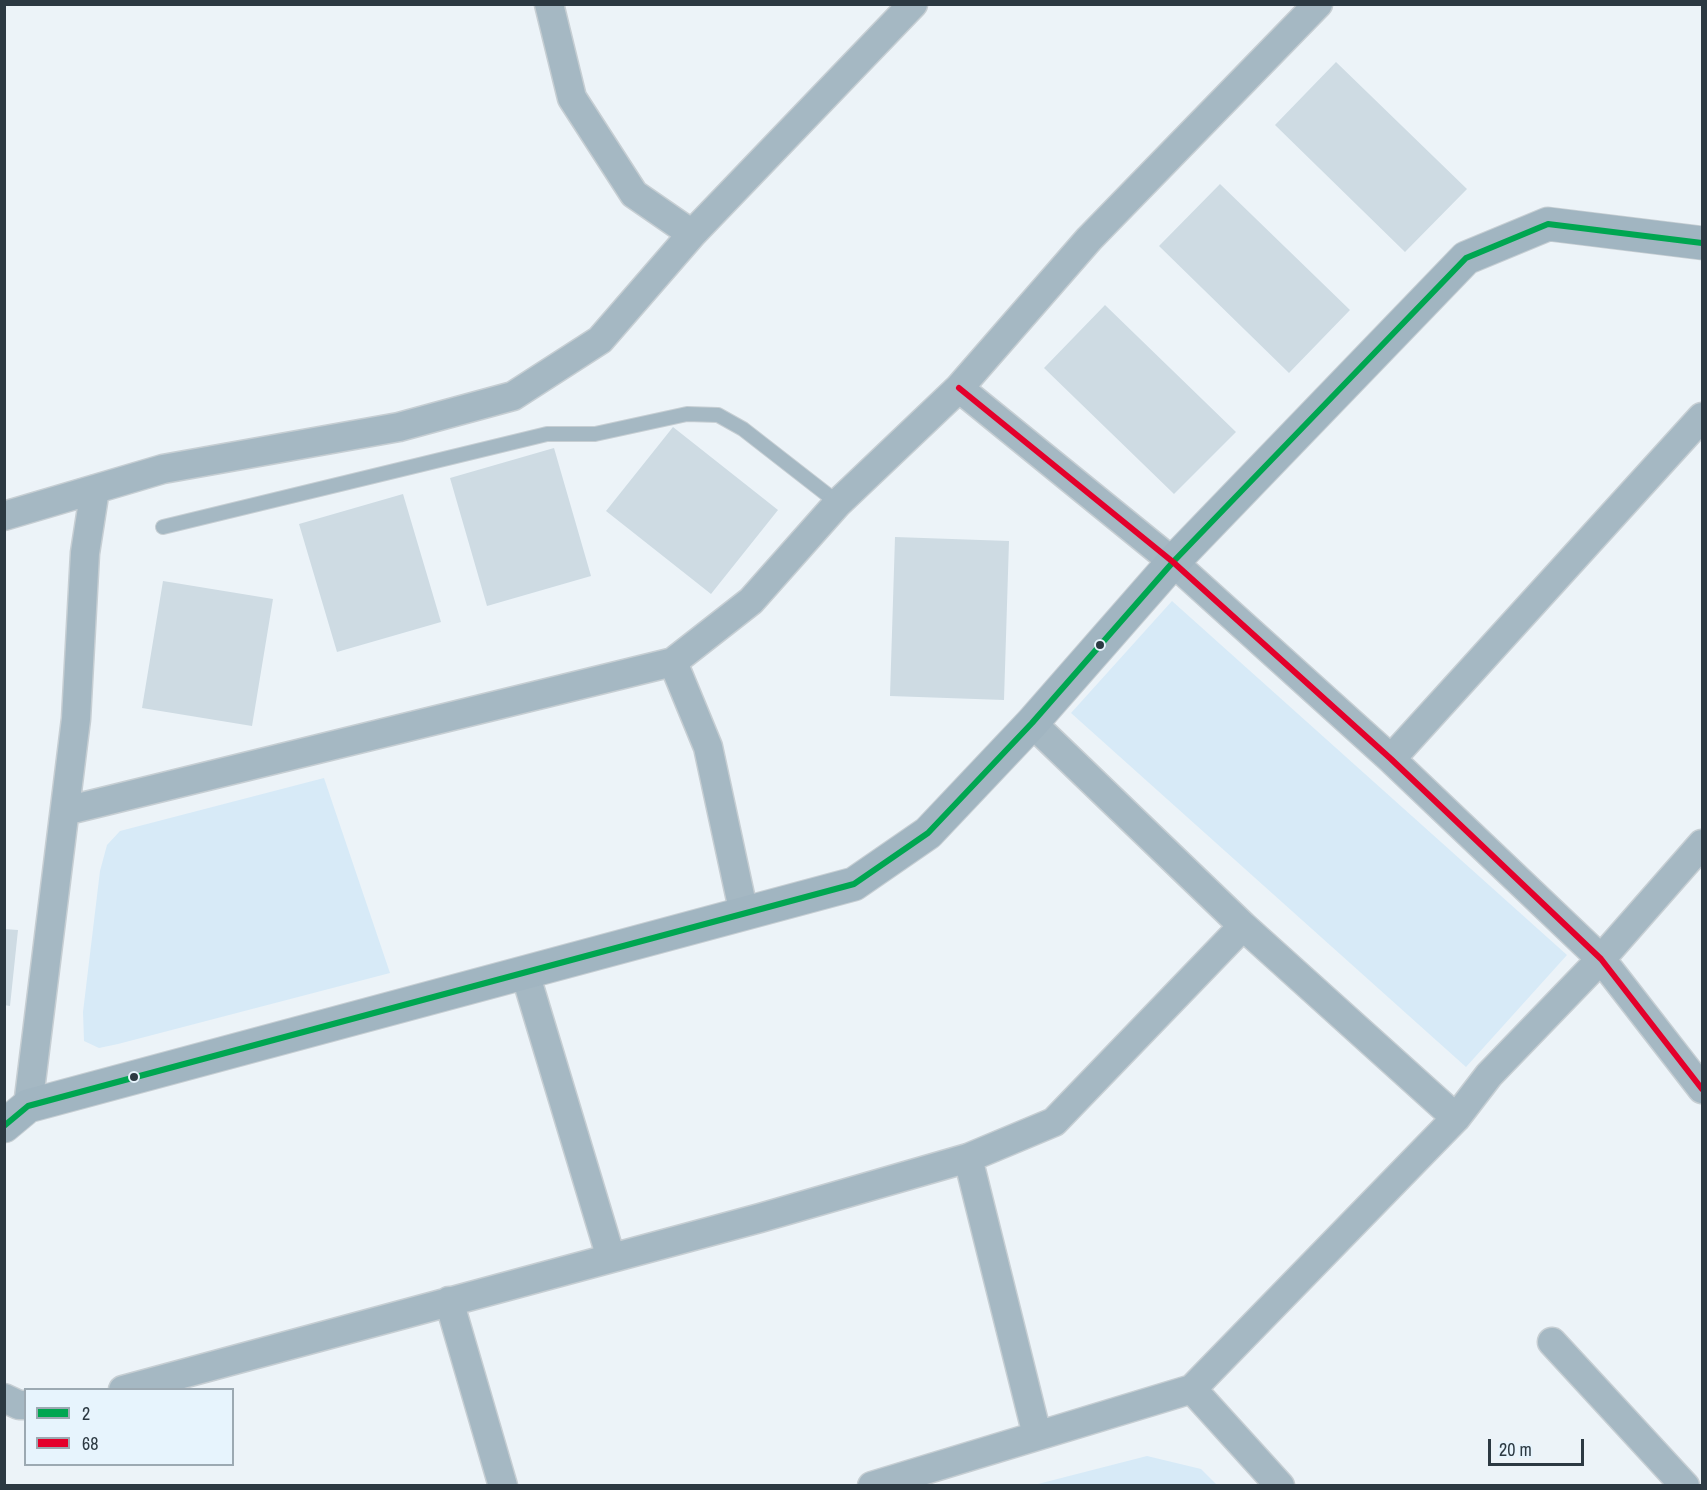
<!DOCTYPE html>
<html>
<head>
<meta charset="utf-8">
<style>
  body { margin:0 }
  #map { position:relative; width:1707px; height:1490px; overflow:hidden; background:#ecf3f8; font-family:"Archivo Narrow",sans-serif }
  canvas { display:block }
  .frame { position:absolute; inset:0; border:6px solid #2c3942; pointer-events:none }
  .legend { position:absolute; left:24px; top:1388px; width:210px; height:78px; box-sizing:border-box; background:#e7f4fd; border:2px solid #9ca9b2; margin:0; padding:8px 10px; list-style:none; font-size:18px; color:#2c3942 }
  .legend li { display:flex; align-items:center; gap:12px; height:30px }
  .legend b { width:30px; border:2px solid #9ca9b2 }
  .scale { position:absolute; left:1488px; top:1439px; width:96px; height:27px; box-sizing:border-box; border:3px solid #2c3942; border-top:0; padding-left:8px; font-size:18px; line-height:21px; white-space:nowrap; color:#2c3942; -webkit-text-stroke:4px #e7f4fd; paint-order:stroke }
</style>
</head>
<body>
<div id="map">
<canvas width="1707" height="1490"></canvas>
<div class="frame"></div>
<ul class="legend">
<li><b style="height:8px;background:#00a651"></b>2</li>
<li><b style="height:8px;background:#e4002b"></b>68</li>
</ul>
<div class="scale">20 m</div>
</div>
<script>
const c = document.querySelector('canvas').getContext('2d');
c.lineJoin = 'round';
function fill(path, color) { c.fillStyle = color; c.fill(path, 'evenodd'); }
function stroke(path, color, width, dash) { c.strokeStyle = color; c.lineWidth = width; c.lineCap = dash ? 'butt' : 'round'; c.setLineDash(dash || []); c.stroke(path); }
fill(new Path2D(`
  M1172,601l395,354 -101,112 -395,-354z
  M324,778l66,195 -272,71 -19,4 -15,-7 -1,-29 17,-141 7,-26 13,-14z
  M1147,1456l54,13 16,16h-183z`), '#d7eaf7');
fill(new Path2D(`
  M1336,62l131,127 -62,63 -130,-127z
  M1220,184l130,126 -61,63 -130,-127z
  M1105,305l131,127 -62,62 -130,-126z
  M673,427l105,83 -67,84 -105,-83z
  M554,448l37,128 -104,30 -37,-128z
  M403,494l38,128 -104,30 -38,-128z
  M895,537l114,4 -5,159 -114,-4z
  M163,581l110,18 -21,127 -110,-18z
  M4,929l14,1 -8,76 -6,-1z`), '#cedbe3');
const lane = new Path2D(`
  M163,527l384,-93h48l92,-20 31,1 25,14 95,74`);
const street = new Path2D(`
  M549,4l23,94 62,96 58,40
  M959,388l214,174 218,197 210,200 101,130
  M4,516l159,-47 236,-42 114,-31 87,-56 92,-106 221,-230
  M673,662l35,85 36,167
  M1032,723l211,203 213,192
  M1391,759l311,-342
  M65,811l608,-149 78,-61 87,-98 121,-115 130,-149 229,-235
  M525,973l86,285
  M28,1106l48,-387 9,-166 10,-64
  M968,1158l69,277
  M449,1301l54,185
  M1552,1342l133,144
  M123,1390l637,-172 208,-60 86,-36 189,-196
  M4,1398l15,7h7
  M872,1486l320,-97
  M1280,1486l-88,-97 264,-271 33,-43 112,-116 101,-115`);
const secondary = new Path2D(`
  M4,1126l24,-20 826,-222 74,-51 104,-110 141,-161 293,-304 82,-34 154,19`);
stroke(lane, '#c6ced3', 16);
stroke(street, '#c6ced3', 31);
stroke(secondary, '#c6ced3', 35);
stroke(lane, '#a5b8c3', 14);
stroke(street, '#a5b8c3', 28);
stroke(secondary, '#a1b5c1', 33);
stroke(new Path2D(`
  M4,1126l24,-20 826,-222 74,-51 104,-110 141,-161 293,-304 82,-34 154,19`), '#00a651', 6);
stroke(new Path2D(`
  M959,388l214,174 218,197 210,200 101,130`), '#e4002b', 6);
for (const [x, y, r, color] of [
  [1100,645,5,"#2c3942"],
  [134,1077,5,"#2c3942"]
]) { const dot = new Path2D(); dot.arc(x, y, r, 0, 2 * Math.PI); c.fillStyle = color; c.fill(dot); stroke(dot, '#e7f4fd', 2); }
</script>
</body>
</html>
